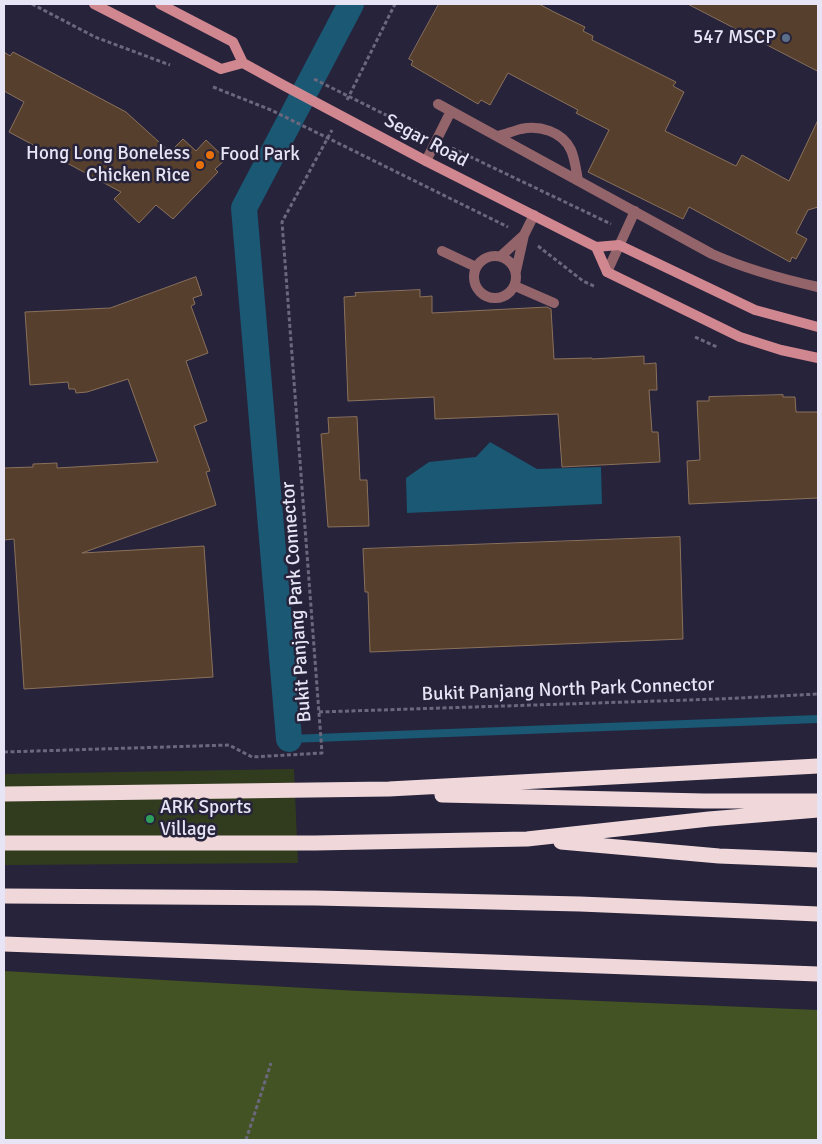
<!DOCTYPE html>
<html>
<head>
<meta charset="utf-8">
<style>
  body { margin:0 }
  #map { position:relative; width:822px; height:1144px; overflow:hidden; background:#26233b; font-family:Signika,sans-serif }
  canvas { display:block }
  .frame { position:absolute; inset:0; border:5px solid #e6e4f5; pointer-events:none }
</style>
</head>
<body>
<div id="map">
<canvas width="822" height="1144"></canvas>
<div class="frame"></div>
</div>
<script>
const c = document.querySelector('canvas').getContext('2d');
c.lineJoin = 'round';
function fill(path, color) { c.fillStyle = color; c.fill(path, 'evenodd'); }
function stroke(path, color, width, dash) { c.strokeStyle = color; c.lineWidth = width; c.lineCap = dash ? 'butt' : 'round'; c.setLineDash(dash || []); c.stroke(path); }
function drawText(font, color, halo, rows, align = 'center') {
  c.font = font + ' Signika,sans-serif'; c.lineWidth = 5; c.setLineDash([]); c.textBaseline = 'middle'; c.strokeStyle = halo; c.fillStyle = color; for (const [text, x, y, turn = 0] of rows) {
    c.save(); c.translate(x, y); c.rotate((+turn || 0) * Math.PI / 180); c.textAlign = isNaN(turn) ? turn : align; if (halo) c.strokeText(text, 0, 0); c.fillText(text, 0, 0); c.restore();
  }
}
fill(new Path2D(`
  M294,769l4,94 -294,2v-91z`), '#313c1e');
fill(new Path2D(`
  M4,971l355,20 459,19v130h-814z`), '#435323');
fill(new Path2D(`
  M490,442l47,27 64,-2 1,37 -195,9 -1,-35 23,-16 47,-5z`), '#1b5873');
stroke(new Path2D(`
  M289,739l529,-20`), '#1b5873', 8);
stroke(new Path2D(`
  M289,739l-45,-531 107,-204`), '#1b5873', 26);
const building = new Path2D(`
  M439,4h100l15,8 31,15 -2,4 10,5 -1,4 84,42 -3,4 11,6 -19,39 71,35 6,-11 47,26 29,-61v87l-10,3 -12,23 11,6 -11,20 -4,-2 -2,5 -101,-55 -6,12 -95,-47 21,-42 -33,-17 2,-3 -70,-37 -18,32 -9,-5 -3,4 -67,-39 2,-4 -4,-2z
  M688,4h130v67z
  M4,52l6,4 3,-4 113,60 44,40 13,-13 13,12 10,-11 20,19 -11,10 3,3 -45,47 -17,-14 -17,18 -25,-24 7,-7 -112,-60 15,-30 -20,-11z
  M196,277l6,18 -9,3 2,6 -4,2 17,47 -22,8 21,60 -13,5 16,45 -4,1 10,33 -134,48 122,-7 9,131 -189,12 -10,-150 -10,1v-72l29,-1v-3l24,-1v5l101,-6 -30,-83 -41,13 -11,1 -1,-4h-6l-1,-7 -38,3 -5,-73 85,-4z
  M420,290v7l12,-1v17l115,-6 4,2 3,50 38,-1v1l52,-3v8l12,-1 1,27h-8l3,42h6l2,30 -98,5 -4,-53 -123,5 -1,-22 -86,4 -4,-104 12,-1 -1,-3z
  M783,395v2h12l1,15h22v86l-129,6 -2,-43 13,-1 -3,-59h12v-4z
  M357,417l3,63h7l2,46 -41,1 -7,-93 8,-1 -1,-15z
  M680,537l3,102 -313,13 -2,-60h-3l-2,-43z`);
fill(building, '#563f2c');
stroke(building, '#8a715c', 1);
stroke(new Path2D(`
  M32,4l63,33 75,28
  M314,79l108,54
  M213,87l58,23 237,117
  M347,100l48,-96
  M452,148l159,76
  M538,246l45,35 13,6
  M695,337l22,10
  M319,712l400,-13 99,-5
  M4,752l225,-7 23,12 70,-4 -40,-531 50,-92
  M246,1140l25,-77`), '#6b687e', 3, [4, 2.5]);
stroke(new Path2D(`
  M438,104l274,150c34,15 70,25 106,33
  M498,136c8,-2 15,-5 23,-7 18,-4 41,2 50,21 4,9 5,20 7,30
  M426,161l25,-50
  M442,251l34,16
  M474 277a21 21 0 1 1 42 0a21 21 0 1 1-42 0Z
  M501,256l23,-21
  M516,271l8,-36 10,-20
  M607,272l28,-61
  M515,286l39,17`), '#93656a', 10);
stroke(new Path2D(`
  M94,4l127,65 22,-6
  M160,4l73,38 10,21 40,22 143,76 170,86 23,-2 136,65 63,17
  M596,247l11,25 133,65 41,13 37,8`), '#d18790', 10);
stroke(new Path2D(`
  M4,794l385,-5 429,-23
  M442,795l262,6h114
  M561,842l158,14 99,4
  M4,843h311l212,-4 182,-20 109,-9
  M4,896l312,2 264,6 238,10
  M4,944l814,30`), '#f0d8da', 15);
for (const [x, y, r, color] of [
  [786,38,5,"#5c6f8a"],
  [210,155,5,"#e8710a"],
  [200,165,5,"#e8710a"],
  [150,819,5,"#2e9e5b"]
]) { const dot = new Path2D(); dot.arc(x, y, r, 0, 2 * Math.PI); c.fillStyle = color; c.fill(dot); stroke(dot, '#26233b', 2); }
drawText('19px', '#e6e4f5', '#26233b', [
  ["547 MSCP",776,38],
  ["Hong Long Boneless",190,154],
  ["Chicken Rice",190,176],
  ["Food Park",220,155,"left"],
  ["ARK Sports",160,808,"left"],
  ["Village",160,830,"left"]
], 'right');
drawText('19px', '#e6e4f5', '#26233b', [
  ["Segar Road",426,141,28],
  ["Bukit Panjang Park Connector",297,602,-94],
  ["Bukit Panjang North Park Connector",568,690,-2]
]);
</script>
</body>
</html>
